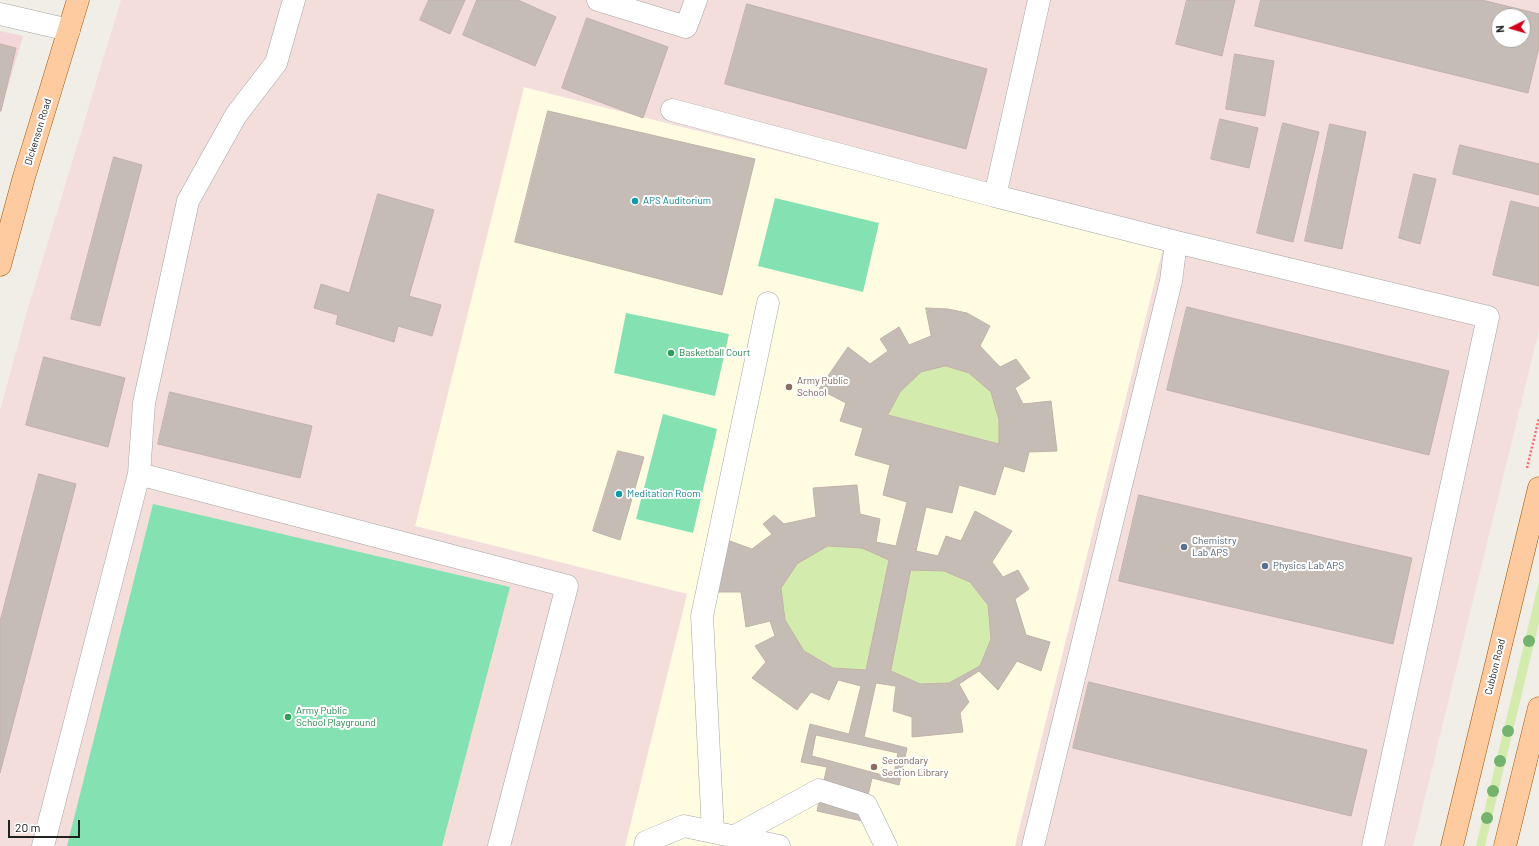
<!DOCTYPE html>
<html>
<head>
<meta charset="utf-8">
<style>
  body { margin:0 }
  #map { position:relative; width:1539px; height:846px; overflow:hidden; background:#f1ede7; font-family:Barlow,sans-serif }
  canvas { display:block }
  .north { position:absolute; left:1491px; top:8px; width:40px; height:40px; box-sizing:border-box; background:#fff; border:1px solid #a6a6a6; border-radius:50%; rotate:265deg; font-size:11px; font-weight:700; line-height:16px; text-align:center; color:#212121 }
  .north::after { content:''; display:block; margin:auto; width:14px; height:18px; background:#d10019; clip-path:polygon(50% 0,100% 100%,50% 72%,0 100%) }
  .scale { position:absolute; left:8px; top:820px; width:72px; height:18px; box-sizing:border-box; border:2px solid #212121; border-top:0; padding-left:5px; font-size:12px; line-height:14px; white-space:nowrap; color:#212121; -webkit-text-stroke:3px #fff; paint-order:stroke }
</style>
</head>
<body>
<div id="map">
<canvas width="1539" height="846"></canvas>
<div class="north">N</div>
<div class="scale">20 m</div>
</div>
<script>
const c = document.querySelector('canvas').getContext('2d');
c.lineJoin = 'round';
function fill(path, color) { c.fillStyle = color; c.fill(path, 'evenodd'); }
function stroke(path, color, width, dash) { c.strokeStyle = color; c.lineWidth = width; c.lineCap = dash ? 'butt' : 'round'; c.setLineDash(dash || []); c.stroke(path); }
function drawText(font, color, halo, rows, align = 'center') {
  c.font = font + ' Barlow,sans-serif'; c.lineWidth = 4; c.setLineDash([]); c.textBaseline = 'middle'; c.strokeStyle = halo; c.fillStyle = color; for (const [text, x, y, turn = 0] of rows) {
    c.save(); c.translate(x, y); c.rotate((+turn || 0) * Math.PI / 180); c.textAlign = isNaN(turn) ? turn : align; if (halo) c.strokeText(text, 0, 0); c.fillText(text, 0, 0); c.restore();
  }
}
fill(new Path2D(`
  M0,31l23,5 -23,78z`), '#f2d6d9');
fill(new Path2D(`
  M523,87l641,161 -149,598h-390l62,-252 -272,-68z`), '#fffce2');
fill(new Path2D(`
  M121,0h1418v330l-126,516h-398l148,-598 -639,-161 -109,439 272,68 -62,252h-625v-435l26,-96zM1499,16h24v24h-24z`), '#f3dedb');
fill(new Path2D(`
  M946,366l23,7 22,19 8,28v24l-110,-29 11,-23 21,-20z
  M828,546l34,2 27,12 -23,110 -33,-2 -29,-17 -19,-31 -4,-32 16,-24z
  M911,570l33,1 26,11 18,23 3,34 -11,27 -31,17 -29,1 -29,-13z
  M1539,581v42l-54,223h-9z`), '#d3ecad');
fill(new Path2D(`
  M775,198l104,25 -16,69 -105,-26z
  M626,313l103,21 -14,62 -101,-23z
  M663,414l54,15 -24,104 -57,-14z
  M153,504l357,83 -68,259h-375z`), '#84e2b2');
const building = new Path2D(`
  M429,0h36l-15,34 -30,-14z
  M477,0h41l38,17 -21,49 -72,-31z
  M1187,0h48l-13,56 -46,-12z
  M1261,0h221l57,14v33l-11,46 -273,-67zM1499,16h24v24h-24z
  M747,4l240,65 -21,80 -241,-65z
  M587,18l81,29 -25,71 -81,-30z
  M0,44l16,4 -15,63h-1z
  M1235,54l39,7 -9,55 -39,-7z
  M548,111l207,48 -33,136 -207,-53z
  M1220,119l38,9 -9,40 -38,-9z
  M1283,123l36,9 -26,110 -36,-9z
  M1330,124l36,8 -24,117 -37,-8z
  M1460,145l79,19v31l-86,-21z
  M114,157l28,8 -42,161 -29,-7z
  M1414,174l22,5 -16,65 -21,-6z
  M378,194l56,16 -25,86 32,9 -9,31 -34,-10 -4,16 -58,-18 2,-9 -24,-7 7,-24 28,9z
  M1511,201l28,7v78l-46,-11z
  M1187,307l262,64 -20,84 -262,-65z
  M926,308l22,1 19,4 23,13 -10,20 20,21 16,-8 14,19 -15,10 8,16 28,-3 6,50 -28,1 -5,20 -20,-6 -9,29 -36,-10 -7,28 -26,-6 -10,44 22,5 8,-20 15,5 14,-30 37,20 -20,31 11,15 15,-7 11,19 -14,10 11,36 24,7 -9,29 -24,-10 -19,29 -19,-19 -20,13 10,18 -9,11 3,19 -51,5v-20l-19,-6 3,-25 -20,-3 -12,54 43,11 -8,37 -27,-7 -10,43 -45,-10 10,-44 -26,-5 9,-38 39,10 12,-48 -23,-6 -9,20 -18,-8 -14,18 -45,-32 14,-16 -11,-16 20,-10 -5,-15 -24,6 -5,-35h-26l12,-52 25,9 20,-15 -9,-10 11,-9 10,9 32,-7 -3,-29 44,-3 3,29 20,5 -4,23 20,4 11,-44 -24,-7 7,-30 -35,-10 8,-27 -23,-7 6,-18 -27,-14 29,-42 22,17 18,-13 -8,-12 19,-12 10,18 22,-9zM946,366l23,7 22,19 8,28v24l-111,-29 12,-23 21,-20zM828,546l34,2 27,12 -23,110 -33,-2 -29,-17 -19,-31 -4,-32 16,-24zM911,570l33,1 26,11 18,23 3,34 -11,27 -31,17 -29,1 -29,-13z
  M44,357l81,21 -17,69 -82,-22z
  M170,392l142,34 -12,52 -142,-34z
  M618,451l26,6 -24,83 -27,-9z
  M39,474l37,10 -76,289v-151z
  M1139,495l273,63 -19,86 -274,-63z
  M1089,682l278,68 -16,66 -278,-68z
  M816,735l82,18 -5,25 -81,-22z`);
fill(building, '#c6bcb6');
stroke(building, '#c4b1a9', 1);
const minor = new Path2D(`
  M598,0l88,27 10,-27
  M0,14l69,16
  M672,110l323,86
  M1176,242l312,75 -115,529
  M139,474l428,112 -68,260
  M713,832l-11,-216 66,-313
  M735,836l84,-46 47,15 20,41
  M43,846l96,-372 5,-71 44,-202 48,-86 40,-52 18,-63
  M645,846l1,-4 38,-16 95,20
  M1033,846l138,-565 5,-39 -181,-46 44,-196`);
const major = new Path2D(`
  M0,265l24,-88 54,-177
  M1452,846l87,-358
  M1505,846l34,-138`);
stroke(minor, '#a5a5a5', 23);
stroke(major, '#9d5600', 23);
stroke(new Path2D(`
  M1527,468l12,-50`), '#fd6c6f', 2.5, [2, 2]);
stroke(minor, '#fff', 22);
stroke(major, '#feca9f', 22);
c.fillStyle = '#74b36d';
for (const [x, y] of [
  [1529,641],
  [1508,731],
  [1500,761],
  [1493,791],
  [1487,818]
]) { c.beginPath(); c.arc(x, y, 6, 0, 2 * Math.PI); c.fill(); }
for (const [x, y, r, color] of [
  [635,201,4,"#0f9aa8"],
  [671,353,4,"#2e9e5b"],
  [789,387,4,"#8d6e63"],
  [619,494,4,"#0f9aa8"],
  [1184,547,4,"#5c6f8a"],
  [1265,566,4,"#5c6f8a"],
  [288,717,4,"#2e9e5b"],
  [874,767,4,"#8d6e63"]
]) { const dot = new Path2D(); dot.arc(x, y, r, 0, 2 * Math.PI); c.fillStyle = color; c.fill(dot); stroke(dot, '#fff', 1.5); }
drawText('10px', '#212121', '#fff', [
  ["Dickenson Road",38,132,-73],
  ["Cubbon Road",1495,667,-76]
]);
drawText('10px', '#0d838f', '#fff', [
  ["APS Auditorium",643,201],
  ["Meditation Room",627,494]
], 'left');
drawText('10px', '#27864d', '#fff', [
  ["Basketball Court",679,353],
  ["Army Public",296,711],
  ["School Playground",296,723]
], 'left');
drawText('10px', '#785e54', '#fff', [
  ["Army Public",797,381],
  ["School",797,393],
  ["Secondary",882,761],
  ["Section Library",882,773]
], 'left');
drawText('10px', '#4e5e75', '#fff', [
  ["Chemistry",1192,541],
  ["Lab APS",1192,553],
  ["Physics Lab APS",1273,566]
], 'left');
</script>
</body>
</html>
